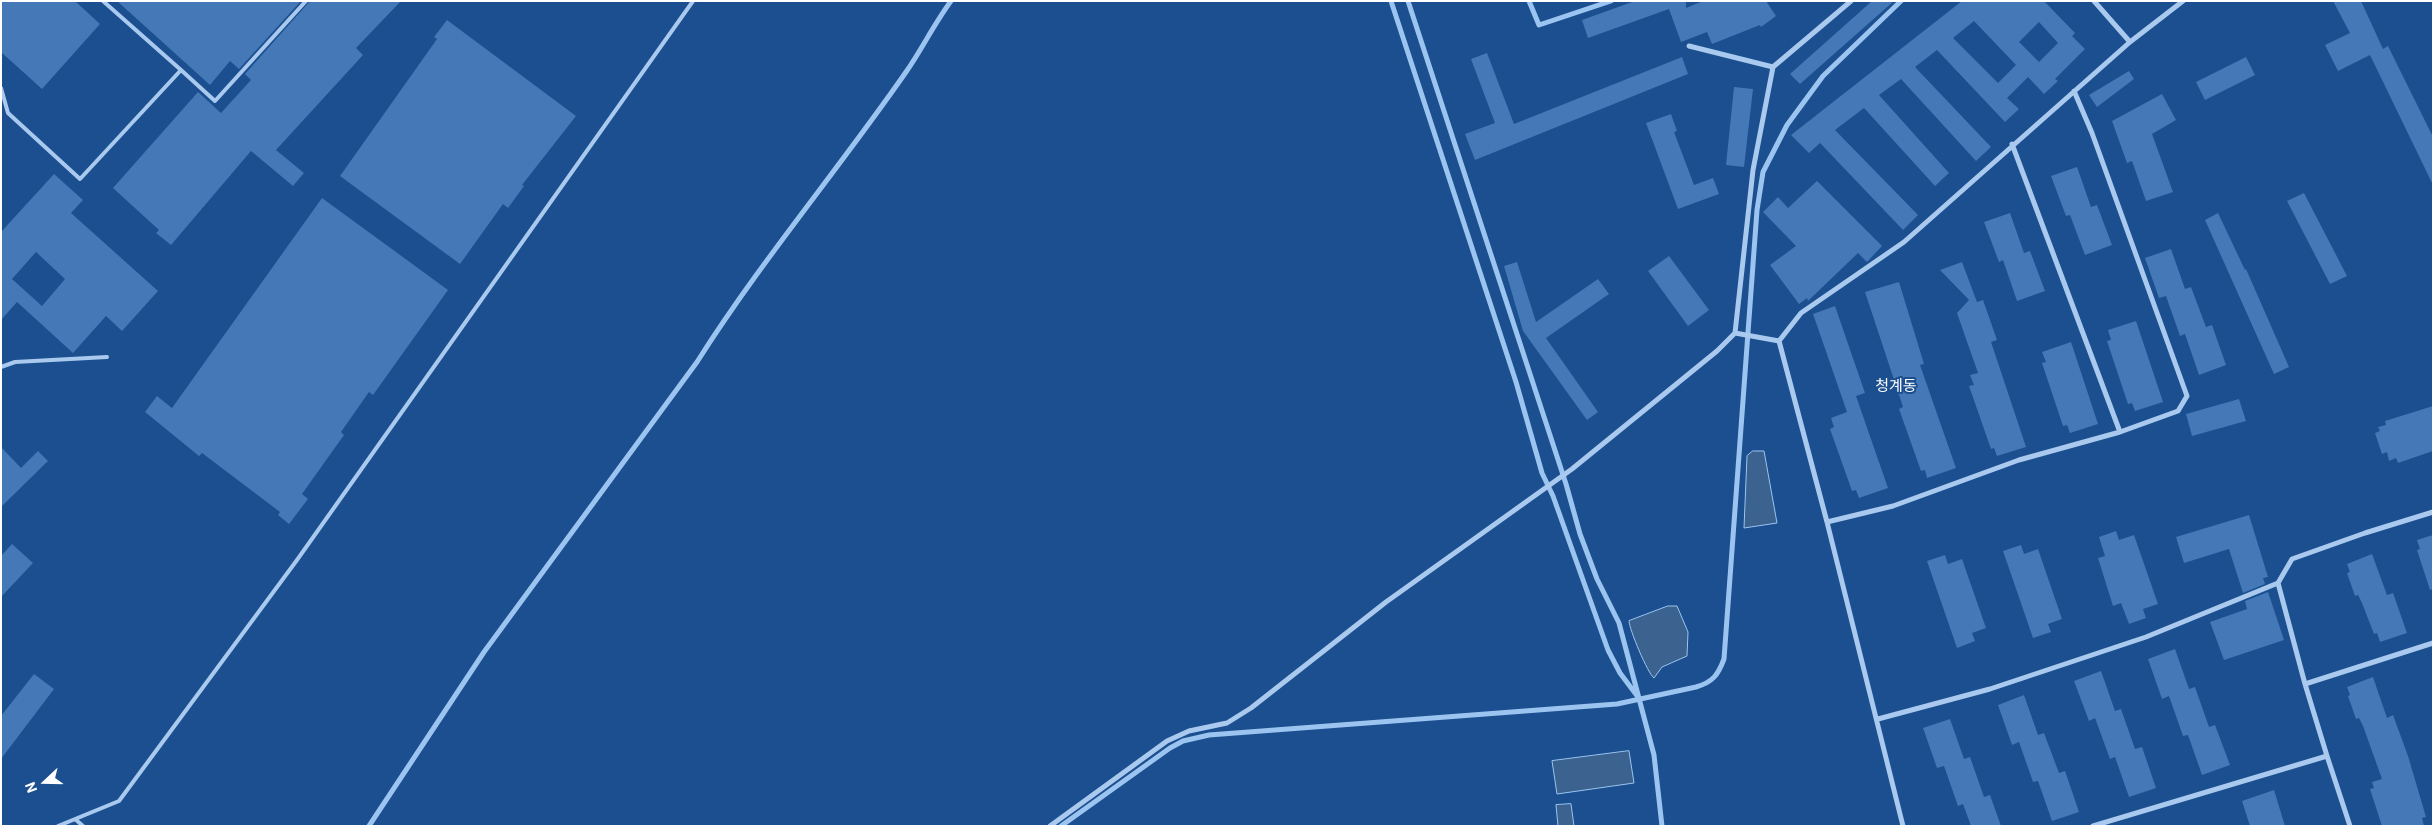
<!DOCTYPE html>
<html>
<head>
<meta charset="utf-8">
<style>
  body { margin:0 }
  #map { position:relative; width:2434px; height:827px; overflow:hidden; background:#1b4f8f; font-family:Roboto,sans-serif }
  canvas { display:block }
  .frame { position:absolute; inset:0; border:2px solid #fff; pointer-events:none }
  .north { position:absolute; left:20px; top:757px; width:50px; height:50px; -webkit-text-stroke:4px #1b4f8f; paint-order:stroke; rotate:249deg; font-size:14px; font-weight:700; line-height:20px; text-align:center; color:#fff }
  .north::after { content:''; display:block; margin:auto; width:18px; height:22px; background:#fff; clip-path:polygon(50% 0,100% 100%,50% 72%,0 100%) }
</style>
</head>
<body>
<div id="map">
<canvas width="2434" height="827"></canvas>
<div class="frame"></div>
<div class="north">N</div>
</div>
<script>
const c = document.querySelector('canvas').getContext('2d');
c.lineJoin = 'round';
function fill(path, color) { c.fillStyle = color; c.fill(path, 'evenodd'); }
function stroke(path, color, width, dash) { c.strokeStyle = color; c.lineWidth = width; c.lineCap = dash ? 'butt' : 'round'; c.setLineDash(dash || []); c.stroke(path); }
function drawText(font, color, halo, rows, align = 'center') {
  c.font = font + ' Roboto,"Noto Sans KR",sans-serif'; c.lineWidth = 4; c.setLineDash([]); c.textBaseline = 'middle'; c.strokeStyle = halo; c.fillStyle = color; for (const [text, x, y, turn = 0] of rows) {
    c.save(); c.translate(x, y); c.rotate((+turn || 0) * Math.PI / 180); c.textAlign = isNaN(turn) ? turn : align; if (halo) c.strokeText(text, 0, 0); c.fillText(text, 0, 0); c.restore();
  }
}
const water = new Path2D(`
  M1753,451h11l13,72 -33,5 3,-72z
  M1668,606h9l11,26 -1,24 -25,11 -8,11c-6,-4 -25,-49 -25,-57z
  M1629,751l5,32 -77,11 -5,-33z
  M1571,804l3,22h-16l-2,-21z`);
fill(water, '#3c6290');
stroke(water, '#9cc4f0', 1);
stroke(new Path2D(`
  M1391,1l125,381 26,91 11,23 55,154 12,23 18,24
  M1408,1l158,483 14,50 17,45 22,44 35,132 8,71
  M1529,1l10,24 72,-24
  M369,826l115,-174 213,-290c64,-101 141,-192 209,-290 16,-23 28,-48 45,-71
  M1061,826l109,-78 13,-7 26,-6 408,-31 79,-17c17,-5 22,-12 28,-28l33,-449 6,-38 24,-47 36,-49 78,-75`), '#9cc4f0', 5);
fill(new Path2D(`
  M1,1h74l25,23 -58,65 -41,-37z
  M117,1h184l-62,68 -9,-8 -20,24z
  M310,1h91l-45,47 7,7 -87,95 28,23 -11,13 -42,-35 -80,94 -15,-12 3,-3 -46,-42 85,-96 23,21 30,-33 -6,-6z
  M1635,1h51v7l17,-7h63l10,15 -15,11 -1,-2 -48,19 -5,-12 -26,10 -12,-33 -81,29 -6,-18z
  M1872,1h22l-94,83 -10,-10z
  M1962,1h82l31,32 -3,3 13,13 -30,30 3,2 -14,13 -16,-17 -21,21 12,11 -14,13 -68,-72 -22,17 76,80 -15,14 -75,-82 -22,16 70,78 -14,13 -71,-78 -29,22 83,85 -15,15 -83,-87 -11,10 -18,-18zM1974,21l42,44 -18,18 -45,-45zM2039,22l19,21 -19,19 -20,-20z
  M2333,1h28l22,48 5,-3 45,91v48l-63,-130 -32,16 -13,-26 25,-12z
  M447,20l129,96 -54,69 2,1 -16,22 -5,-4 -43,60 -120,-88 97,-137 -3,-2z
  M1487,53l27,71 168,-67 6,17 -213,86 -10,-26 30,-11 -24,-64z
  M2246,57l9,18 -50,25 -9,-18z
  M2129,71l5,8 -37,28 -8,-12z
  M1734,87l19,2 -9,78 -18,-2z
  M2162,94l14,26 -24,14 21,58 -27,9 -14,-40 -5,2 -15,-42z
  M1671,114l6,17 -3,1 20,53 19,-7 6,16 -41,15 -32,-86z
  M2077,167l14,40 6,-2 15,40 -27,10 -15,-40 -4,1 -15,-40z
  M54,174l29,26 -12,13 87,78 -36,40 -16,-15 -33,37 -56,-51 -16,18v-88zM36,252l29,27 -23,27 -30,-27z
  M1817,181l65,65 -15,16 -9,-9 -50,48 -1,-3 -8,6 -29,-39 26,-19 -33,-34 15,-15 10,11z
  M2304,193l43,83 -17,8 -43,-83z
  M322,198l126,92 -75,105 -4,-3 -28,40 3,3 -42,59 6,5 -19,25 -11,-9 2,-3 -78,-59 -3,3 -54,-44 12,-16 15,12z
  M2010,213l14,40 6,-2 15,40 -28,10 -14,-41 -4,2 -15,-40z
  M2218,213l27,57 1,-1 43,98 -15,7 -69,-154z
  M2171,249l14,40 6,-2 15,40 6,-2 14,40 -27,10 -14,-41 -5,2 -14,-40 -7,2 -14,-40z
  M1669,256l40,54 -21,16 -40,-55z
  M1517,262l19,60 62,-43 11,15 -63,44 52,74 -11,8 -64,-89 -19,-65z
  M1962,262l15,40 6,-2 14,40 -6,2 35,105 -29,9 -3,-8 -3,1 -22,-63 5,-1 -4,-10 8,-2 -21,-60 12,-13 -29,-30z
  M1899,282l25,82 -4,1 36,103 -29,10 -2,-8 -4,1 -22,-62 4,-2 -38,-115z
  M1835,306l30,87 -9,3 32,92 -29,10 -3,-8 -4,1 -22,-62 4,-2 -3,-9 16,-6 -34,-98z
  M2136,321l27,81 -28,9 -3,-8 -4,1 -21,-63 4,-1 -3,-10z
  M2071,342l27,82 -28,9 -3,-8 -4,1 -21,-63 4,-1 -4,-10z
  M2239,399l7,22 -54,15 -6,-22z
  M2433,406v45l-35,12 -2,-5 -7,3 -2,-9 -5,2 -7,-21 5,-2 -2,-4 8,-2 -1,-4z
  M1,447l20,21 17,-17 10,10 -47,46z
  M2249,515l19,62 -5,1 2,6 -22,9 -14,-44 -45,14 -8,-26z
  M2116,531l3,9 15,-5 24,69 -15,5 3,9 -17,6 -8,-21 -8,3 -15,-48 7,-2 -6,-19z
  M2433,535v54l-3,1 -13,-40 3,-1 -3,-9z
  M12,544l21,19 -32,34v-41z
  M2021,545l3,9 14,-5 24,70 -14,5 3,8 -18,6 -30,-87z
  M2372,554l15,41 6,-2 14,40 -27,9 -3,-9 -3,1 -12,-31 -4,-8 -3,1 -8,-23 3,-1 -3,-8z
  M1945,555l3,9 14,-5 24,69 -14,5 3,8 -18,7 -30,-87z
  M2268,592l16,48 -60,20 -14,-38 37,-13 -2,-8z
  M2175,649l14,40 6,-2 14,40 6,-2 15,40 -28,10 -14,-40 -5,1 -14,-40 -7,3 -14,-40z
  M2101,671l14,40 6,-2 14,40 7,-2 14,41 -27,9 -14,-40 -5,2 -15,-41 -6,3 -15,-40z
  M34,674l20,15 -53,70v-43z
  M2373,677l14,41 6,-3 15,41 18,61 -4,1 2,8h-42l-12,-37 4,-1 -2,-6 10,-3 -19,-53 -4,-8 -3,1 -8,-23 2,-1 -3,-8z
  M2024,695l14,40 6,-2 15,40 6,-2 14,41 -27,9 -14,-40 -5,1 -14,-40 -7,3 -14,-40z
  M1950,719l14,40 6,-2 14,40 6,-2 11,31h-30l-8,-22 -5,2 -14,-40 -7,2 -14,-40z
  M2274,790l11,36h-35l-8,-25z`), '#4478b7');
stroke(new Path2D(`
  M181,70l34,31 91,-100
  M1,88l7,25 72,66 101,-109 -78,-69
  M1,367l14,-5 92,-5
  M75,819l8,7
  M58,826l61,-25 178,-241 396,-559`), '#a9c9ee', 4);
stroke(new Path2D(`
  M2094,1l36,41
  M1689,46l84,21 -20,103 -18,163 44,8
  M1773,67l78,-66
  M2012,144l108,288
  M1779,341l48,181 66,-16 126,-46 101,-28 58,-21 9,-15 -95,-263 -18,-42
  M1779,341l22,-28 103,-71 226,-200 53,-41
  M1827,522l76,304
  M2305,684l128,-41
  M1878,719l112,-30 156,-52 132,-54
  M2327,756l23,70
  M1050,826l117,-85 22,-10 38,-8 24,-15 135,-106 186,-133 145,-118 18,-18
  M2093,826l234,-70 -22,-72 -27,-101 14,-24 73,-26 68,-21`), '#a9c9ee', 5);
drawText('15px', '#fff', '#1b4f8f', [
  ["청계동",1896,387]
]);
</script>
</body>
</html>
